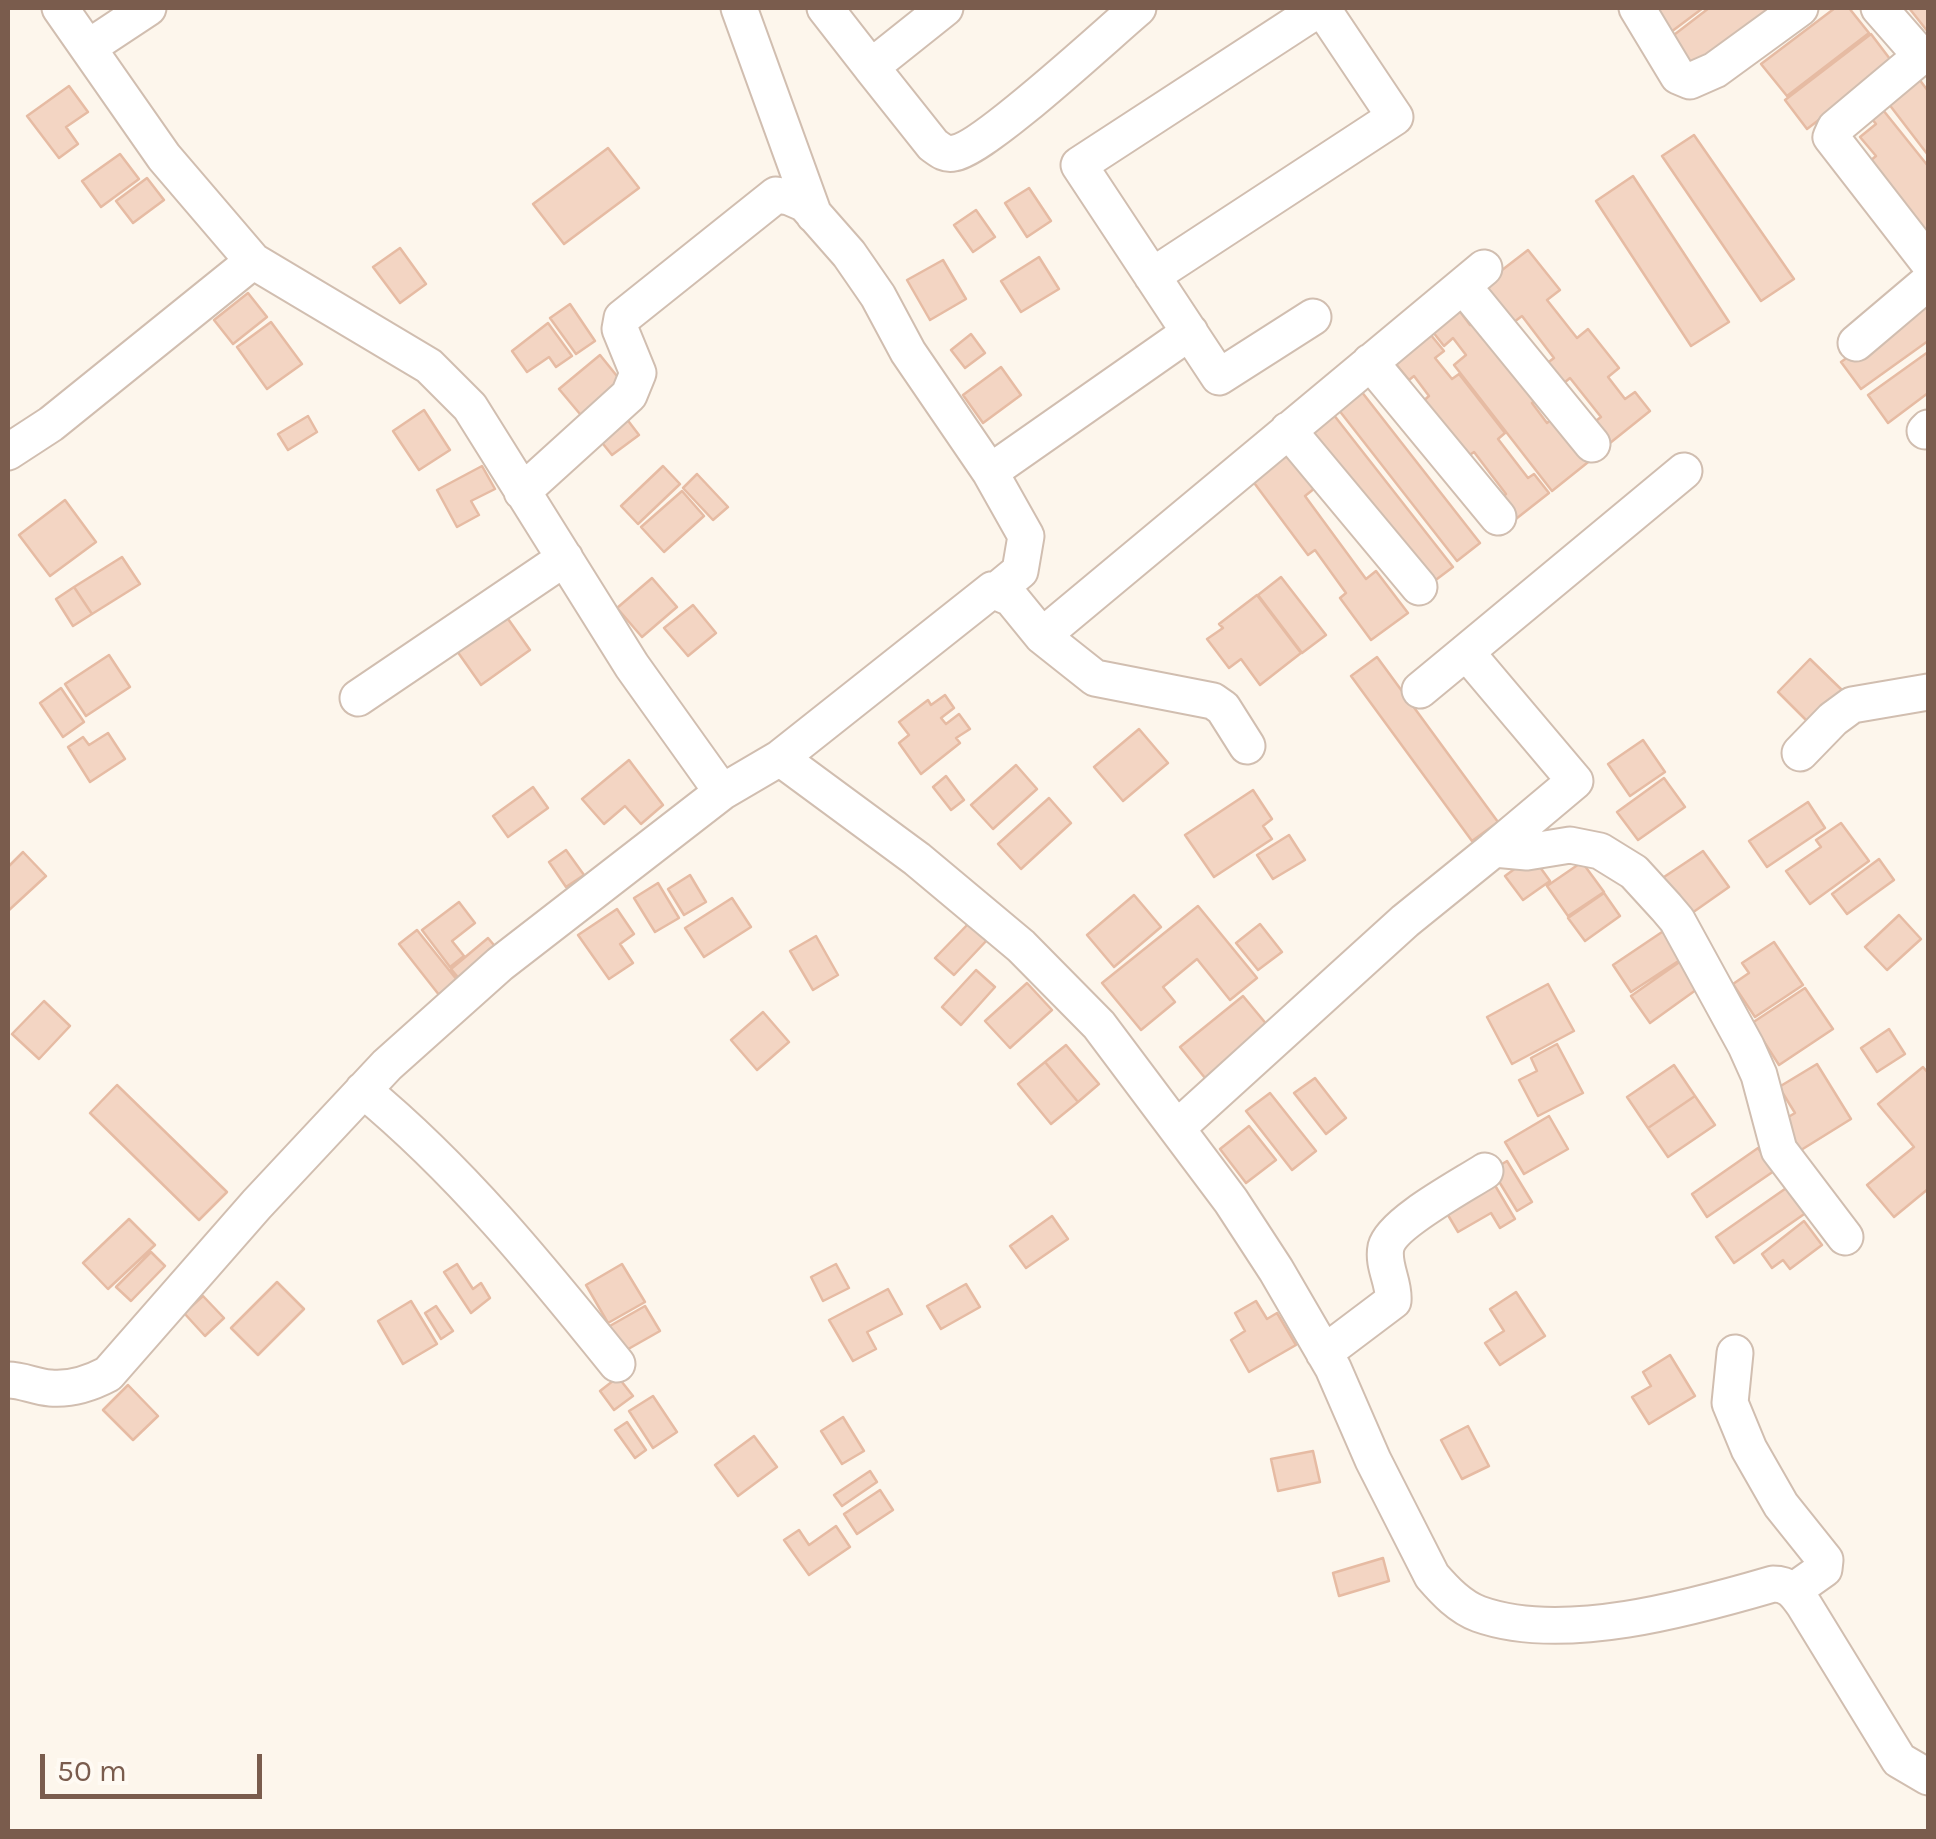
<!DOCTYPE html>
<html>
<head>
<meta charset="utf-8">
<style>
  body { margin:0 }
  #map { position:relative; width:1936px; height:1839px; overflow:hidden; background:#fdf6ec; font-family:Karla,sans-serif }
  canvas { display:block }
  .frame { position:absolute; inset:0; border:10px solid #7a5c4d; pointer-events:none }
  .scale { position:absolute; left:40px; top:1754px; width:222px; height:45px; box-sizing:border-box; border:5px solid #7a5c4d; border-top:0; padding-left:12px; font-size:30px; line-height:35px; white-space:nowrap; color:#7a5c4d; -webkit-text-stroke:8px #fffaf3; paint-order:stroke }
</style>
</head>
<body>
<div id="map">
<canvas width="1936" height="1839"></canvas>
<div class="frame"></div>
<div class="scale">50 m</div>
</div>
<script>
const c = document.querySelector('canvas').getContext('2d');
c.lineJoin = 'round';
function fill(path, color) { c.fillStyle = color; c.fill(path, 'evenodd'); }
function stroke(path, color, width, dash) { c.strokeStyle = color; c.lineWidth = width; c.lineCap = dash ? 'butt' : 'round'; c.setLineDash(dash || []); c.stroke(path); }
const building = new Path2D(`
  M1646,8h57l-36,27z
  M1709,8h67l-85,65 -25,-32z
  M1835,8h14l20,25 -82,63 -26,-32z
  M1909,8h19v24z
  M1871,34l22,29 -86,66 -22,-29z
  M1916,75l12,16v64l-43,-56z
  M69,86l19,26 -22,15 12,17 -19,14 -32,-42z
  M1879,105l49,61v81l-64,-81 12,-10 -16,-19 16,-13 -8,-10z
  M1694,135l100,144 -33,22 -99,-145z
  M608,148l31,40 -75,56 -31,-40z
  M120,154l19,25 -38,28 -19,-26z
  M1633,176l96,146 -38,24 -95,-145z
  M147,178l17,22 -31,23 -17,-22z
  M1029,188l22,33 -24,16 -22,-34z
  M976,210l19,27 -22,15 -19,-27z
  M400,248l26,36 -26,19 -27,-36z
  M1528,250l32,40 -13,10 30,38 11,-9 31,39 -11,9 17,22 10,-7 15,19 -45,36 -16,-21 12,-9 -31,-39 -12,10 -16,-21 12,-9 -32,-42 -12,9 -30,-38z
  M1039,257l20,32 -38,23 -20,-31z
  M943,260l23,39 -36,21 -23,-40z
  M248,293l19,24 -34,27 -19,-24z
  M1928,299v42l-67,48 -20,-27z
  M570,304l25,37 -19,13 -26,-36z
  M1456,306l14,19 11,-8 61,78 -10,8 15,20 10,-8 35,44 -40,32 -98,-126 12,-10 -13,-17 -9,8 -15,-19z
  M271,322l31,42 -35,25 -30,-42z
  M548,323l24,33 -16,11 -7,-10 -22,15 -15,-21z
  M1426,329l18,22 -9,7 17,21 7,-5 46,59 -7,6 30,39 6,-4 15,19 -37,29 -16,-20 10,-8 -32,-42 -10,7 -43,-56 8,-7 -15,-20 -5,4 -19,-23z
  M971,334l14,19 -20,15 -14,-18z
  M1928,352v41l-40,30 -20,-28z
  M600,355l25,31 -40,34 -26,-31z
  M1001,367l20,28 -38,28 -20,-28z
  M1354,382l126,161 -23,18 -126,-161z
  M1326,405l127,162 -28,21 -127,-162z
  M424,410l26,40 -31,20 -26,-39z
  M308,416l9,16 -29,18 -10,-16z
  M626,418l13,17 -27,20 -13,-16z
  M1283,445l32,43 -10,8 61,83 10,-8 32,42 -37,27 -31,-42 6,-5 -31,-43 -7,5 -62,-83z
  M482,466l13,23 -24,12 8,14 -22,12 -20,-37z
  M663,466l17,18 -42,40 -17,-18z
  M697,474l31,33 -15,13 -30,-32z
  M682,491l22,25 -40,36 -23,-25z
  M65,500l31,42 -46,34 -31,-41z
  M122,557l18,27 -48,30 -18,-27z
  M1281,577l45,58 -24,18 -44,-58z
  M652,578l25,29 -35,30 -25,-29z
  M74,587l18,27 -19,12 -17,-27z
  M1257,595l44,58 -41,32 -19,-26 -12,9 -22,-29 16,-11 -4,-4z
  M693,605l23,28 -28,23 -24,-28z
  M506,616l24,34 -49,35 -24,-34z
  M109,655l21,32 -44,29 -21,-32z
  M1377,657l121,165 -26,19 -121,-165z
  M1810,659l34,33 -33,33 -33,-33z
  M61,688l23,34 -21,15 -23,-34z
  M945,695l9,13 -13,10 5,6 13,-10 11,15 -14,9 4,5 -39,31 -22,-31 10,-8 -10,-13 29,-22 3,5z
  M1139,729l29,34 -45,38 -29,-34z
  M108,733l17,26 -35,23 -22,-35 15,-10 6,8z
  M1643,740l22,32 -35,24 -22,-32z
  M629,760l34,45 -22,19 -16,-18 -21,18 -22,-25z
  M1016,765l21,24 -44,40 -22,-24z
  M946,776l18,24 -13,10 -18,-23z
  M1664,778l21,29 -47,33 -21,-28z
  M533,787l15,21 -40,29 -15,-21z
  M1253,790l19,29 -9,7 9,13 -58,38 -29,-42z
  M1049,798l22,25 -50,46 -23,-25z
  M1808,802l17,26 -58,39 -18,-26z
  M1841,823l28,38 -59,43 -24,-33 35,-24 -5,-7z
  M1289,835l16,25 -32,19 -16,-24z
  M566,850l18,25 -18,12 -17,-25z
  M1703,851l26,36 -47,33 -27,-37z
  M23,852l23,24 -38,35v-44z
  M1532,856l18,25 -27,19 -18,-24z
  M1879,859l15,21 -47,34 -15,-20z
  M1582,862l22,30 -36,24 -21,-30z
  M690,875l16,27 -22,13 -16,-26z
  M658,883l21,35 -24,14 -21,-34z
  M1604,893l16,23 -35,25 -17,-23z
  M1134,895l27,32 -47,40 -27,-32z
  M732,898l19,29 -47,30 -19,-29z
  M459,902l16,21 -23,18 12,15 -14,11 -28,-37z
  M1198,906l59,72 -27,22 -33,-41 -34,28 12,15 -34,28 -39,-47z
  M617,909l17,25 -14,10 13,19 -24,16 -31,-44z
  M1899,915l22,24 -34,31 -22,-23z
  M971,921l18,17 -35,37 -19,-17z
  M1260,924l22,28 -24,18 -22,-27z
  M417,930l48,60 -18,15 -48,-61z
  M1665,930l18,28 -52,34 -18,-27z
  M816,936l22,39 -25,15 -23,-39z
  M488,938l16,19 -37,31 -16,-19z
  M1774,942l29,43 -48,32 -22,-33 16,-11 -7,-10z
  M1681,961l19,26 -50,36 -19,-27z
  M976,970l19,17 -34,38 -19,-18z
  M1027,983l25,27 -42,38 -25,-27z
  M1548,984l26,47 -62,33 -25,-47z
  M1805,988l28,41 -54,36 -27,-42z
  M1243,996l25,30 -63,52 -25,-31z
  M44,1001l26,25 -31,33 -27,-25z
  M763,1012l26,30 -32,28 -26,-30z
  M1889,1029l16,25 -28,18 -16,-24z
  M1557,1044l26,49 -45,23 -19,-36 18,-9 -6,-13z
  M1066,1045l33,39 -21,18 -33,-40z
  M1045,1062l33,40 -27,22 -33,-40z
  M1817,1064l34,55 -58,36 -18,-30 20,-12 -16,-26z
  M1674,1065l21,31 -47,32 -21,-31z
  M1923,1067l5,6v116l-34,28 -27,-32 47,-38 -36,-43z
  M1315,1078l31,40 -20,16 -32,-41z
  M117,1085l110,107 -28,28 -109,-107z
  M1270,1093l46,58 -24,19 -46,-59z
  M1695,1096l20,29 -47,32 -20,-29z
  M1549,1116l19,33 -44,25 -19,-32z
  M1249,1126l27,34 -30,23 -26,-34z
  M1758,1148l16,23 -67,46 -15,-23z
  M1507,1161l25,41 -15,9 -25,-41z
  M1490,1177l25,42 -15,9 -9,-15 -33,19 -16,-27z
  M1792,1184l18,26 -76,53 -18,-26z
  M1052,1216l16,23 -42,29 -16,-22z
  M129,1219l26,26 -47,44 -25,-26z
  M1804,1221l18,24 -32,24 -7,-9 -11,8 -10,-14z
  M151,1252l14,14 -34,35 -15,-14z
  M457,1264l16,25 8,-6 9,15 -19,15 -27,-41z
  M622,1264l23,38 -37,21 -22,-38z
  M836,1264l13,24 -26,13 -12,-24z
  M277,1282l27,27 -46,46 -27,-27z
  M966,1284l14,23 -39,22 -14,-23z
  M888,1289l14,25 -35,18 9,17 -23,12 -24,-41z
  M1516,1292l29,44 -45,29 -15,-22 19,-12 -14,-22z
  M203,1296l21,22 -19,18 -21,-23z
  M411,1301l26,43 -34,20 -25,-43z
  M1256,1301l11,18 10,-6 19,32 -47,27 -18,-32 14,-9 -10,-18z
  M436,1306l17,25 -12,8 -16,-26z
  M645,1306l15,25 -37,21 -15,-25z
  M1670,1355l25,41 -46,28 -17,-27 19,-11 -8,-14z
  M618,1377l15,19 -19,14 -14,-19z
  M128,1385l30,31 -25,24 -30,-30z
  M653,1396l24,36 -24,16 -24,-37z
  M843,1417l21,34 -22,13 -21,-33z
  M627,1422l19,28 -11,8 -20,-28z
  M1468,1426l21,40 -27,13 -21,-39z
  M754,1436l23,31 -39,29 -23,-31z
  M1313,1451l7,31 -42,9 -7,-32z
  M870,1471l7,11 -35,24 -8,-11z
  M880,1490l13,20 -36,24 -13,-20z
  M836,1526l14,21 -41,28 -25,-35 15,-10 10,15z
  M1383,1558l6,23 -50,15 -6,-23z`);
fill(building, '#f3d5c3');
stroke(building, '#e6bba3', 2.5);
const minor = new Path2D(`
  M60,8l104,149 89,104 176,105 41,41 162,259 90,126 58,-34 137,101 104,87 78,79 132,176 45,69 57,98 40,92 59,116c13,15 28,31 47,38 84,30 212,-6 294,-30 16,0 22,8 31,21l95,155 29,17
  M739,8l75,207
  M825,8l46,59 74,-59
  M1637,8l41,68 12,5 25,-11 85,-62
  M1879,8l42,48 -86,72 -4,9 97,125
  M89,47l59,-39
  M871,67l62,78c7,5 12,10 21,8 30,-4 153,-119 184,-145
  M1152,276l243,-159 -73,-109
  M1463,286l129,158
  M1313,317l-94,60 -140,-212 241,-157
  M1856,343l72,-61
  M1370,362l128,155
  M1288,430l131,157
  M1925,431l3,-3
  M8,452l43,-28 202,-163
  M990,472l200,-140
  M522,492l107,-97 9,-22 -18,-44 2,-11 154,-123 13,2 16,7 44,50 29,42 30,56 82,120 36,64 -6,35 -23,19
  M1042,636l442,-368
  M1420,690l46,-38
  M358,698l207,-140
  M1800,753l33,-34 19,-14 76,-13
  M780,758l212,-168 19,8 31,38 53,42 118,23 10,7 24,38
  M1494,849l81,-68 -109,-129 218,-181
  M363,1090c97,80 175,176 254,274
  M1177,1128l228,-207 89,-72 33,3 43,-7 30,6 34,21 32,35 11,13 69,126 13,29 20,75 66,87
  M1324,1353l69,-52c2,-18 -11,-35 -7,-54 6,-24 76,-61 99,-76
  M1735,1353l-5,50 19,46 32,56 44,55 -1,9 -31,22
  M8,1380c15,0 27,7 42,8 21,2 39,-4 58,-14l149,-170 130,-139 113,-101 222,-172`);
stroke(minor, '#d1beb0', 39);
stroke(minor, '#fff', 35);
</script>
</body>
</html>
